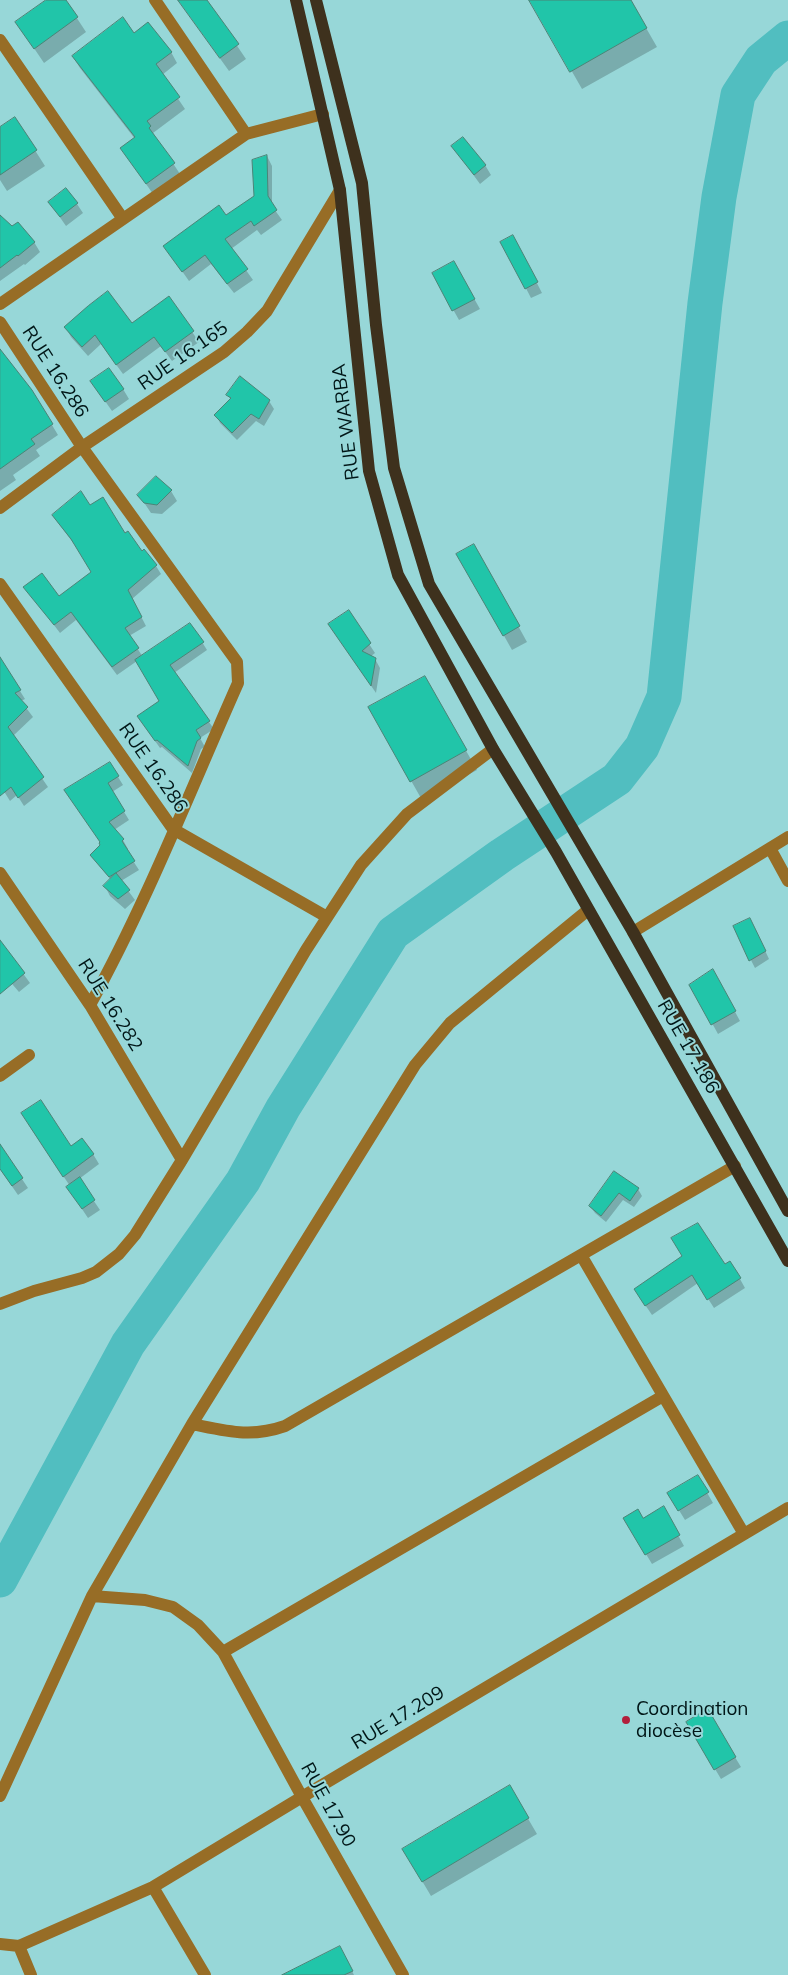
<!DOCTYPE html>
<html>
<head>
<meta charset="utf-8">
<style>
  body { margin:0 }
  canvas { display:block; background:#97d7d8 }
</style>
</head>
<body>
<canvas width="788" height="1975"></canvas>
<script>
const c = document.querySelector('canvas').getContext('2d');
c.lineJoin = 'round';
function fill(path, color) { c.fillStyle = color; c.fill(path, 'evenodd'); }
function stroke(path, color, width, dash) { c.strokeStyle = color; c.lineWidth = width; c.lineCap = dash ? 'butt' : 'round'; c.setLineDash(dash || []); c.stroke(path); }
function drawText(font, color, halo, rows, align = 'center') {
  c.font = font + ' Mulish,sans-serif'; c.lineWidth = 4; c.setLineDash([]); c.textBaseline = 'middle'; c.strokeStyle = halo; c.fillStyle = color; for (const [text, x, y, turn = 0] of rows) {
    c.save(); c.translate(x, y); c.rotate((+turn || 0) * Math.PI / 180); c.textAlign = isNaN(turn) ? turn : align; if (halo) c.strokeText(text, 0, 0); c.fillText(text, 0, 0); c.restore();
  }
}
fill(new Path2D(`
  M48,0h17l21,32 -42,31 -27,-40z
  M178,0h28l40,59 -17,12z
  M531,0h99l27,47 -75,42z
  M171,52l6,11 -15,12 23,34 -32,24 27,41 -27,20 -32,-46 14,-9 -55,-71 -7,-11z
  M15,119l30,47 -38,25 -7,-11v-52z
  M453,147l32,18 6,10 -11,9z
  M267,156l5,10v40l10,14 -21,15 -4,-5 -26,19 22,31 -19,13 -23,-29 -22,17 -24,-34 61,-30 30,-21z
  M50,203l27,1 6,9 -17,13z
  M0,216l12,12 22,14 6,10 -15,13 -1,-1 -24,17z
  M502,242l16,4 24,47 -11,5z
  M454,263l26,46 -21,11 -26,-46z
  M169,298l30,44 -27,19 -11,-15 -38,28 -22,-30 -13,12 -17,-19 -5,-9 66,-4z
  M0,359l52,66 6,10 -22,15 4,6 -27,19 3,5 -16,11z
  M123,389l6,10 -17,12 -14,-20z
  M228,395l41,6 5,8 -10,17 -8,-5 -19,19 -17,-17 -4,-8 15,-15z
  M171,491l6,10 -15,13 -11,-1 -12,-18z
  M89,507l36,28 31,31 5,8 -29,25 14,27 -17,10 14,21 59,-15 5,8 -33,23 40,56 -14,9 5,9 -4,2 -9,24 -30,-26 -2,1 -17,-24 18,-22 -24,-41 -20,14 -41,-55 -16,13 -35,-46 34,11 33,-26 -15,-24 -24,-32z
  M474,546l53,96 -15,8 -54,-96z
  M348,612l27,41 -5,4 5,2 5,9 -4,25 -41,-60z
  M0,659l25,40 -4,2 12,16 -20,19 35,51 -24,19 -7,-11 -7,6 -10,-16z
  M424,677l53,93 -55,30 -52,-92z
  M110,764l13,21 -11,7 17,28 -15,10 9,10 5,9 -2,1 13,20 -18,11 14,19 -10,9 -15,-13 -5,-10 6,-6 -20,-24 11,-10 -2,-3z
  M734,927h20l15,32 -14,9z
  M0,942l30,41 -11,9 -19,-22z
  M713,971l27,50 -22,13 -27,-49z
  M28,1124l43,24 22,6 6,10 -20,15 21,31 -12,8 -14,-21 -4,-11z
  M0,1146l28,42 -10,7 -18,-26z
  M615,1173l23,16 4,7 -8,11 -11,-7 -17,22 -11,-9 -5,-7z
  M725,1266l15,13 5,9 -31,20 -16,-25 -46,32 -17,-25z
  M698,1477l15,26 -28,17 -16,-26z
  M663,1508l21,38 -32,18 -28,-46 18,1z
  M707,1711l34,56 -20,12 -34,-57z
  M509,1786l28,48 -106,62 -28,-47z
  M345,1957l9,18h-57z`), '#0003');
stroke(new Path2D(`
  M0,1580l128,-236 115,-163 40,-73 110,-175 109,-78 115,-76 25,-32 22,-50 41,-394 14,-106 19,-102 23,-35 27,-22`), '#51bec0', 35);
const building = new Path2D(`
  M46,0h20l12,17 -44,32 -19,-27z
  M178,0h29l32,44 -19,14z
  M529,0h102l16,28 -77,44z
  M123,17l11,16 14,-11 24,30 -16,12 24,33 -33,24 4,5 -2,2 26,35 -29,21 -26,-36 15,-11 -63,-81z
  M15,117l22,33 -37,25v-48z
  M463,137l23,28 -12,10 -23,-29z
  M267,155l1,41 9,14 -23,16 -3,-5 -26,18 23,30 -21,15 -22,-29 -23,17 -19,-26 56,-41 7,10 28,-19 -2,-36z
  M66,188l12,15 -18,14 -12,-15z
  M0,215l12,11 6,-4 17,20 -17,14 -1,-1 -17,13z
  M513,235l25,47 -13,7 -25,-47z
  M454,261l21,38 -23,12 -20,-38z
  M108,291l24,32 37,-27 25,35 -29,21 -11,-15 -38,28 -21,-30 -13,12 -18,-20 24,-21z
  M0,349l32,41 21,34 -22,15 4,5 -35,25z
  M109,368l15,21 -19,13 -15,-21z
  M240,376l30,24 -11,19 -8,-5 -19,19 -18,-18 17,-17 -5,-3z
  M156,476l16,14 -15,15 -13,-2 -7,-8z
  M81,491l9,14 13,-8 22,36 3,-2 14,20 2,-2 13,16 -29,25 14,27 -17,11 14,20 -27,19 -41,-55 -17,13 -31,-38 19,-14 17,23 32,-24 -20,-33 -19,-24z
  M474,544l46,82 -17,10 -47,-82z
  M349,610l22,33 -9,8 14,7 -5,28 -43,-62z
  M190,623l14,19 -34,23 40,56 -14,9 5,8 -4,3 -9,25 -31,-26 -2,1 -18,-25 22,-15 -24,-41z
  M0,657l21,33 -6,3 13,14 -20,20 36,50 -26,21 -7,-11 -11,9z
  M425,676l42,74 -57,32 -42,-75z
  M110,762l9,14 -11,7 17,28 -16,11 15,17 -2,2 13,20 -26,16 -19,-22 10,-10 -1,-2 1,-1 -36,-52z
  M116,873l14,17 -12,9 -15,-13z
  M750,918l16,33 -17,10 -16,-35z
  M0,940l25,33 -25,21z
  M713,969l23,42 -25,14 -22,-40z
  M41,1100l30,46 11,-8 12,16 -31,23 -42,-64z
  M0,1144l23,34 -11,8 -12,-17z
  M614,1171l25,17 -9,13 -11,-8 -18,23 -12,-10z
  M80,1177l15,23 -13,9 -16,-22z
  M698,1223l27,41 5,-3 11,17 -34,22 -15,-25 -47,31 -11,-17 48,-33 -11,-18z
  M698,1475l11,17 -31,19 -11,-18z
  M664,1506l16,29 -35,20 -22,-37 15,-9 5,9z
  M708,1709l28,48 -22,13 -28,-48z
  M510,1785l19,33 -107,64 -20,-33z
  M340,1946l13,25 -9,4h-62z`);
fill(building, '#21c5a9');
stroke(building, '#4b8477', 1);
stroke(new Path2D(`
  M155,0l91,134
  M0,40l123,179
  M0,304l246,-170 77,-20
  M0,322l82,125 155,215 1,21c-48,108 -91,219 -148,322
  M0,508l82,-61 142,-95 23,-20 20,-21 73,-121
  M0,584l173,245 154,88
  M770,848l18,33
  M0,873l90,132 92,155
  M633,932l155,-95
  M0,1076l29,-21
  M581,1255l163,279
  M0,1304l34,-13 48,-13 14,-6 23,-18 16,-19 47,-75 124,-210 55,-85 46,-51 86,-65
  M192,1424c35,7 59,14 93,2l450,-260
  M92,1596l53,4 28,7 25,18 25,27 79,145 101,178
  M223,1652l440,-256
  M0,1796l92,-200 100,-172 223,-359 35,-42 138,-113
  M153,1887l52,88
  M0,1944l19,2 134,-59 149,-90 486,-289
  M19,1946l12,29`), '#976d26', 12);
stroke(new Path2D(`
  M296,0l44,190 29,281 29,104 95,174 63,103 232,409
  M316,0l46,183 14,142 18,143 35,116 204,348 155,279`), '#3e311d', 12);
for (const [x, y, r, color] of [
  [626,1720,5,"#b21f3c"]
]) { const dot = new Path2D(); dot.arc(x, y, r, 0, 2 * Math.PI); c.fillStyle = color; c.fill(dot); stroke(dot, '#97d7d8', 2); }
drawText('19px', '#001617', '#97d7d8', [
  ["RUE 16.165",183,356,-35],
  ["RUE 16.286",55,372,57],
  ["RUE WARBA",346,422,-97],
  ["RUE 16.286",153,768,55],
  ["RUE 16.282",110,1005,58],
  ["RUE 17.186",688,1047,60],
  ["RUE 17.209",398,1718,-31],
  ["RUE 17.90",328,1805,61]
]);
drawText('19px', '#001617', '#97d7d8', [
  ["Coordination",636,1709],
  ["diocèse",636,1731]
], 'left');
</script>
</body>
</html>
